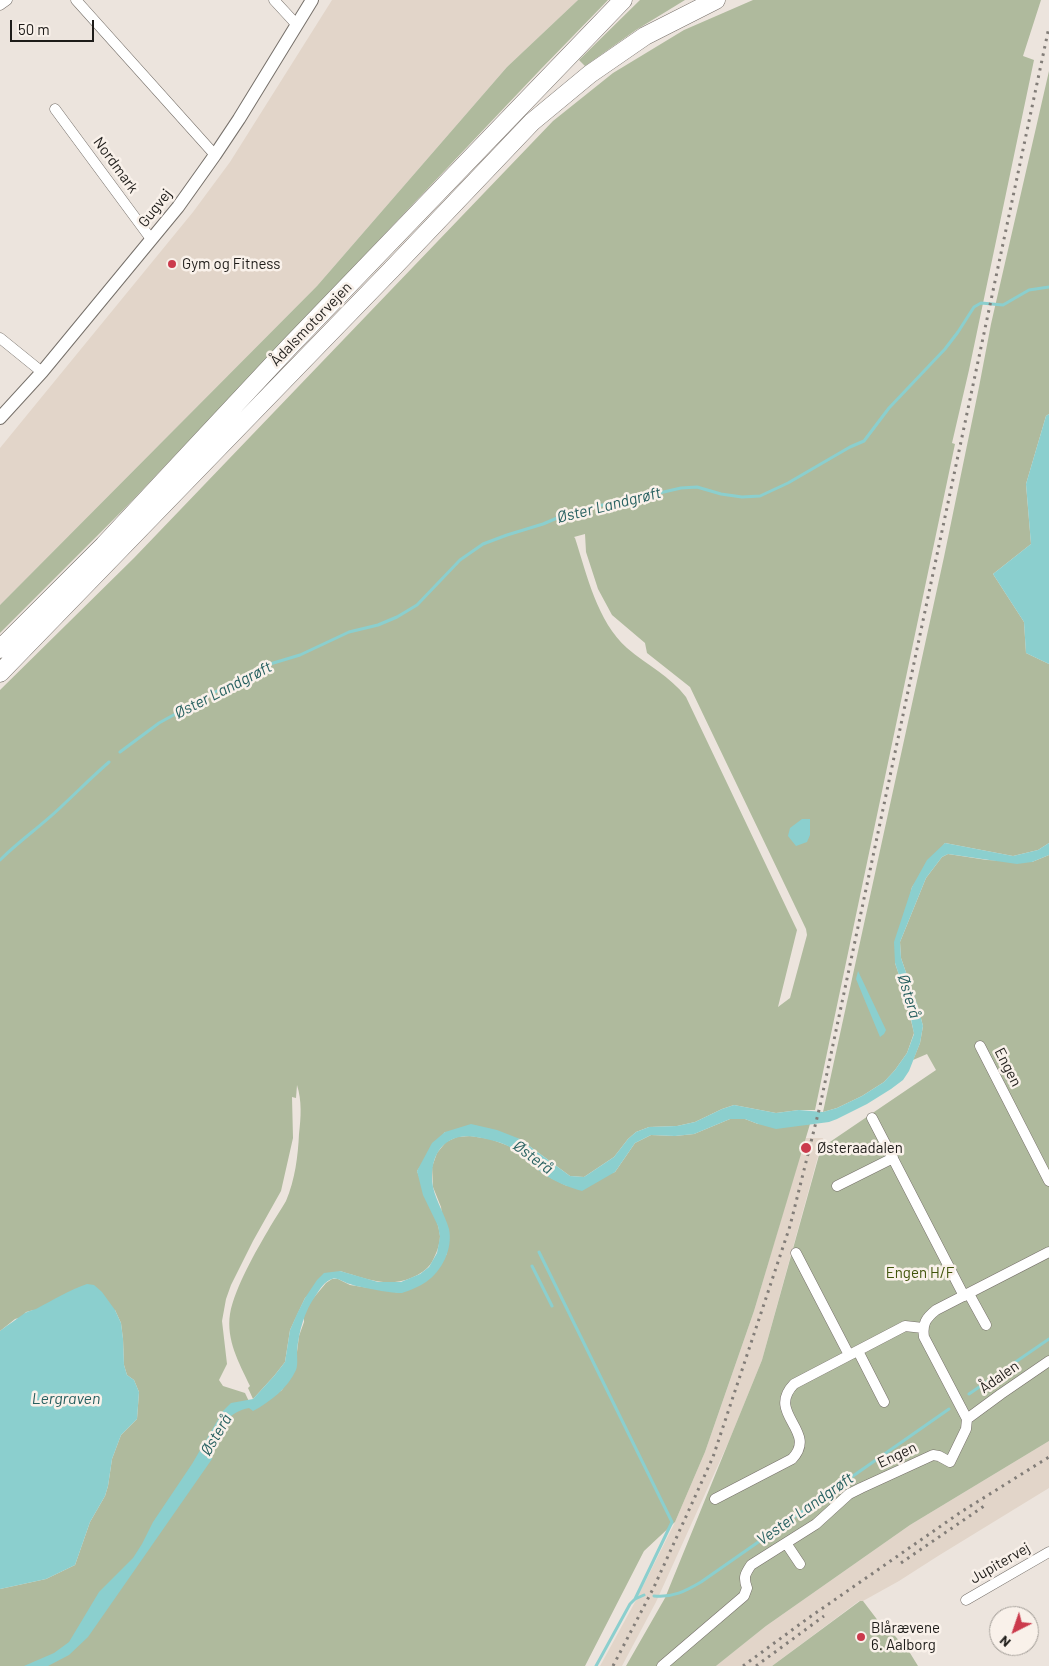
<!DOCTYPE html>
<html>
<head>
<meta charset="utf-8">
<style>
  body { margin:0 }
  #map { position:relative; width:1049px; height:1666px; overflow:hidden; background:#ece4dd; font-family:Barlow,sans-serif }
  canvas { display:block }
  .north { position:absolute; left:989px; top:1606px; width:50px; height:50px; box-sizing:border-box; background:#f9f1ea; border:1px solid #a19c96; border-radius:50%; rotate:221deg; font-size:14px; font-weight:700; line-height:20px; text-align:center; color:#1e1c19 }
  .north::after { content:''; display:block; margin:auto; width:18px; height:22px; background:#cb3a4c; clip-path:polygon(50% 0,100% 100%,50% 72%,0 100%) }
  .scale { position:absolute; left:10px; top:20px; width:84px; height:22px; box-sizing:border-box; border:2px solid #1e1c19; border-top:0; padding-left:6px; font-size:15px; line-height:18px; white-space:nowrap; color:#1e1c19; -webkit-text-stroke:4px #f9f1ea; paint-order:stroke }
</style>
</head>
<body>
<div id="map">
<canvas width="1049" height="1666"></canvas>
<div class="north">N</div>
<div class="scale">50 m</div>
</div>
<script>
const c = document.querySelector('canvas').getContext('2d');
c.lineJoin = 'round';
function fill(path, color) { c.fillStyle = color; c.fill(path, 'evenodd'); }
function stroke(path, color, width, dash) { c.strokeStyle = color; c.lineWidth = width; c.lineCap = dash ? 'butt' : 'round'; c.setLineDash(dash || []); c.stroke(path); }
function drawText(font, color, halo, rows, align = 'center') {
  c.font = font + ' Barlow,sans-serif'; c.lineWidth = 5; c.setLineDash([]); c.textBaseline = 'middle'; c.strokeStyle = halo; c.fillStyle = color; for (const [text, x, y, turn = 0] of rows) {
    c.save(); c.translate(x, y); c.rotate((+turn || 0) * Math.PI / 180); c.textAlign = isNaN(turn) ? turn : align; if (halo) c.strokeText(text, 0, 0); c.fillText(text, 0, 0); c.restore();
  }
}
fill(new Path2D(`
  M332,0h246l-71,67 -190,219 -317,319v-157l193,-236 37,-50z
  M805,1138h18l-61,222 -33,81 -73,161 -34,64h-22l35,-64 40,-80 30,-70 49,-141z
  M1049,1441v47l-111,68 -39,25 -36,20h-4l-87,65h-56l50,-40 144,-101z`), '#e2d5c9');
fill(new Path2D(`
  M578,0h30l-68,70 -412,435 -128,128v-28l317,-319 190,-219z
  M640,0h45l-49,30 -51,36 -6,-6z
  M753,0h288l-18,56 11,4 -65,310 -17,73 3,1 -140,666h-16l-23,3 -42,-8 -12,4 -27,13 -18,4 -28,1 -13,5 -8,7 -14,18 -30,20 -14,-1 -50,-37 -75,-7 -28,39c6,16 22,49 23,65 0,9 -4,18 -8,26 -5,8 -12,12 -21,16 -24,10 -47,0 -71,-7l-35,27 -15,32 -5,32 -11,14 -21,23 -5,-11 2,-2c-11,-23 -24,-46 -20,-72 5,-27 26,-63 40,-87 5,-9 11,-17 16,-26 9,-21 12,-45 13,-67 2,-17 3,-33 -2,-49l-1,13 -4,-1 1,41 -12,53 -28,50 -22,44 -5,14 -4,22 5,43 -8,16 4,6 22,7 8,17 29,-20 15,-38 2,-16 5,-14v-7l7,-14 15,-18 6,-4h6l12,6 51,8 46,-39 -6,-47 -8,-20 -1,-20 5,-14 9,-11 11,-5 13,-1 20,3 19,7 36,29 22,11 48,-14 20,-29 16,-8 24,1 19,-2 36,-15h15l13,5 35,1 17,-1 -56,187 -49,141 -30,70 -31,29 -59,115h-585v-77l46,-10 29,-14 15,-43 15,-26 3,-10 4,-27 9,-24 16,-16 2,-27 -5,-12 -7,-5 -3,-10 -1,-26 -2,-16 -6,-13h-81l-8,2 -4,5 -7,2 -15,12v-641l134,-132 419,-437 60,-48 71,-43zM585,534l1,18 12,37 14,26 33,28 2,10 43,34 116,242 1,6 -17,63 -12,9 19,-77 -111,-233c-16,-21 -39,-32 -59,-49 -30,-27 -40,-73 -52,-110l-1,-1z
  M1049,71v343l-3,2 -20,68 5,60 -38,30 31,48 2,31 23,11v179l-11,7 -25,6 -68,-13 -33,44 -17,76 8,24 11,46 -7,20 -12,17 -11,12 -22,14 -25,12 -14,4 121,-555 35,-170 12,-63z
  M948,854l39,6 45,2 17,-7v586l-139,84 -144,101 -50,40h-90l39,-68 97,-238 59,-212 115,-78 -9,-16 -14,6 7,-17 3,-17 -5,-19 -17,-49 -1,-16 26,-64 16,-21z
  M860,1601h3l16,21 16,14 15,17 8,13h-146z`), '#afba9d');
fill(new Path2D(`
  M1049,414v250l-23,-11 -2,-31 -31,-48 38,-30 -5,-60 20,-68z
  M802,819h8v16l-3,7 -11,4 -8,-10 2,-8z
  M945,843l68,13 25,-6 11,-7v12l-17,7 -15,2 -69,-10 -6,3 -16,21 -26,64 1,16 17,49 5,19 -3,17 -11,28 -6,9 -12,9 -24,15 -30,15 -8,3 -53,7 -18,-5 -13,-5h-15l-36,15 -19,2 -24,-1 -16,8 -20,29 -33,19c-14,-4 -27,-9 -38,-17 -12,-8 -23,-21 -36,-28 -10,-5 -21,-7 -32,-9 -33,-5 -48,20 -43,50 3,14 12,28 16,42 4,20 -7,42 -23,53 -6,4 -17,9 -24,11 -7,1 -45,-6 -52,-9 -6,-1 -12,-7 -18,-5 -7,2 -12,10 -16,16 -12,17 -17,36 -19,56 0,6 1,14 -1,19 -8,18 -26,32 -43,41l-4,-3c-25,5 -31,24 -42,44l5,4v3l-124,178 -19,18 -21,11h-24l30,-13 15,-11 30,-50 34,-34 9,-14 11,-22 39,-58 31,-53 8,-8 22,-4 21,-23 11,-14 5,-32 7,-16 8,-16 12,-18 7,-7 16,-2 38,11h23l19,-8 9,-7 8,-14 3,-16 -2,-11 -15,-31 -6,-24 15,-28 13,-11 26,-8 26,6 23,9 50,37 14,1 30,-20 14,-18 8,-7 13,-5 28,-1 18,-4 27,-13 12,-4 42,8 23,-3 24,2 14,-4 25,-12 22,-14 11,-12 12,-17 7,-19 -3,-15 -8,-32 -8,-24 -1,-21 18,-55 15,-27z
  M858,971l28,59 -2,4 -4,3 -24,-58z
  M87,1284l7,1 8,7 13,18 6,13 2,16 1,26 3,10 7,5 5,12 -2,27 -16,16 -9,24 -4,27 -3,10 -15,26 -15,43 -29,14 -46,10v-258c9,-7 17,-12 25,-18 3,-2 8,-3 11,-4 17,-9 33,-19 51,-25z`), '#8bcfce');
stroke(new Path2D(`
  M120,752l39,-29 78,-43 33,-16 30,-9 49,-23 29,-7 19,-8 20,-12 43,-45 23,-16 24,-9 36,-11 33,-14 53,-10 52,-12 16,-1 24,7 21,3 18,-1 28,-13 62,-36 14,-6 25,-33 56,-59 13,-17 16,-25 7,-4 22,2 26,-15 20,-3
  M0,860c20,-20 44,-36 64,-56 15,-14 29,-28 45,-42
  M539,1252l133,270 -37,77
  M532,1266l20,40
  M969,1394l80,-55
  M654,1596c18,2 32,-5 47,-14l248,-173
  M596,1666l34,-62 5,-5 9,-4`), '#8bcfce', 3);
const minor = new Path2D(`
  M76,0l139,155
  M274,0l23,25
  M0,5l7,-5
  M55,109l96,130
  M0,338l42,34
  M980,1046l69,135
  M872,1118l92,178
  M837,1186l56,-28
  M796,1253l53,102
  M969,1294l17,31
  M858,1351l26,51
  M967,1419l34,-25 48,-33
  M715,1499l77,-40c27,-28 -27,-45 2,-75l111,-58 18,2
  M786,1543l14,21
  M966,1600l83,-48
  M662,1666l82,-70 3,-8c-4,-11 -2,-14 4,-23l65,-41 33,-30 12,-6 72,-33 6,1 11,6 16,-33 1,-10 -43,-82c-2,-13 2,-19 12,-27l113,-58`);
const tertiary = new Path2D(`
  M0,418l42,-46 136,-165 37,-52 24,-36 73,-119`);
const motorway = new Path2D(`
  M0,649l104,-104 185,-198 334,-347
  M0,673l392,-404 140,-147 58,-48 55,-38 71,-36`);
stroke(minor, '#76706a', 11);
stroke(tertiary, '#76706a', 14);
stroke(motorway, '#76706a', 19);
stroke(minor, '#fff', 10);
stroke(tertiary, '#fff', 12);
stroke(motorway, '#fff', 18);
stroke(new Path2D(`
  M901,1563l86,-59
  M613,1666l41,-79 59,-130 77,-231 30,-120 229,-1079
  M743,1666l64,-47 154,-107 88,-55
  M756,1666l68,-50`), '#827d78', 3, [2.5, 5]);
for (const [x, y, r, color] of [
  [172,264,5,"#cb3a4c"],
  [806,1148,6,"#cb3a4c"],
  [861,1637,5,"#cb3a4c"]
]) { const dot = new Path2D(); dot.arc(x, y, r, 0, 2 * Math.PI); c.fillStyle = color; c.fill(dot); stroke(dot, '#f9f1ea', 2); }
drawText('15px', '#1e1c19', '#f9f1ea', [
  ["Nordmark",116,165,54],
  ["Gugvej",155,208,-52],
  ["Ådalsmotorvejen",311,324,-46],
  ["Engen",1008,1067,63],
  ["Ådalen",999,1377,-35],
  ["Engen",897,1455,-25],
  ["Jupitervej",1000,1563,-30]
]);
drawText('15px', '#1e1c19', '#f9f1ea', [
  ["Gym og Fitness",182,264],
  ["Østeraadalen",817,1148],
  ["Blårævene",871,1628],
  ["6. Aalborg",871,1645]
], 'left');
drawText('15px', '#40540a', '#f9f1ea', [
  ["Engen H/F",920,1273]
]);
drawText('italic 16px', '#276060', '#f9f1ea', [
  ["Øster Landgrøft",609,505,-14],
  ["Øster Landgrøft",223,690,-27],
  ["Østerå",909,996,73],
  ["Østerå",533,1157,37],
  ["Lergraven",66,1399],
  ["Østerå",216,1435,-59],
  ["Vester Landgrøft",805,1509,-35]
]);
</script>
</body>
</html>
